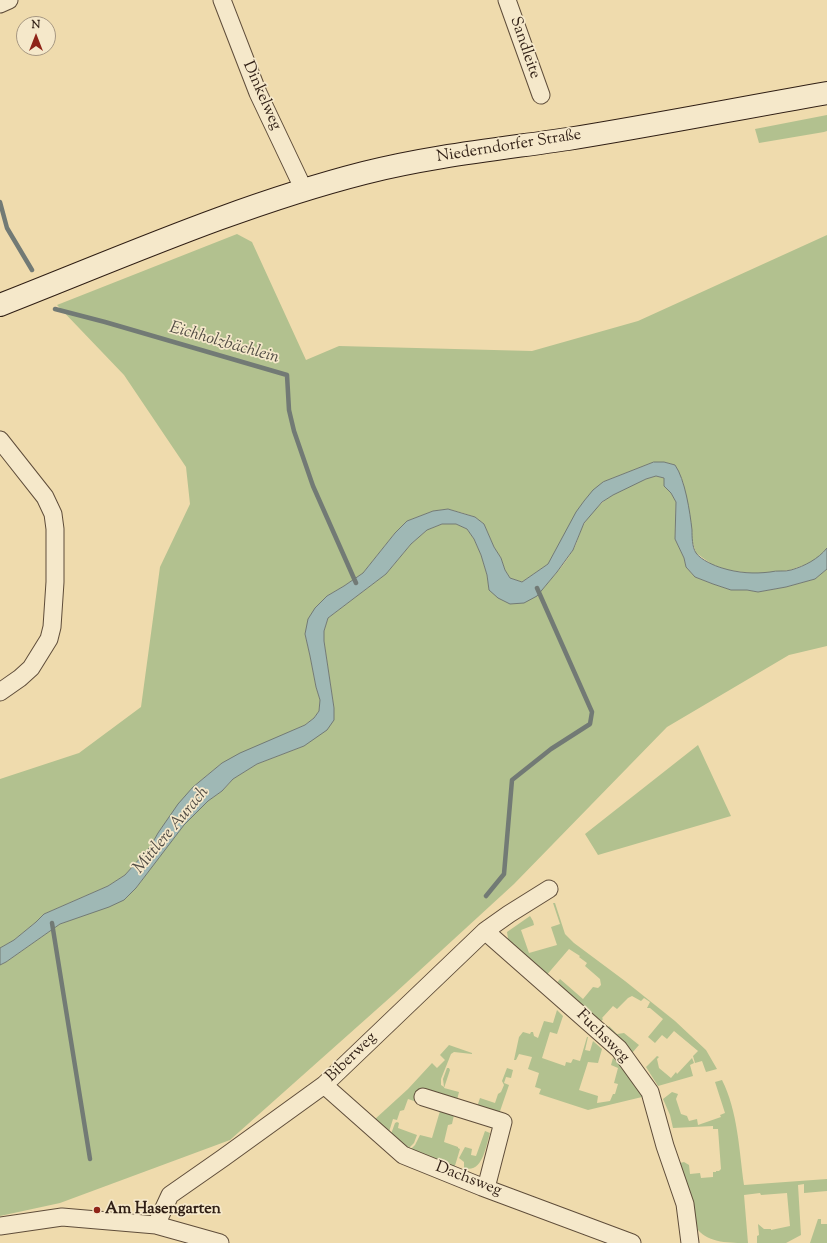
<!DOCTYPE html>
<html>
<head>
<meta charset="utf-8">
<style>
  body { margin:0 }
  #map { position:relative; width:827px; height:1243px; overflow:hidden; background:#efdbad; font-family:"Sorts Mill Goudy",serif }
  canvas { display:block }
  .north { position:absolute; left:16px; top:16px; width:40px; height:40px; box-sizing:border-box; background:#f5e8ca; border:1px solid #a69781; border-radius:50%; rotate:0deg; font-size:11px; font-weight:700; line-height:16px; text-align:center; color:#2f1e14 }
  .north::after { content:''; display:block; margin:auto; width:14px; height:18px; background:#8f2418; clip-path:polygon(50% 0,100% 100%,50% 72%,0 100%) }
</style>
</head>
<body>
<div id="map">
<canvas width="827" height="1243"></canvas>
<div class="north">N</div>
</div>
<script>
const c = document.querySelector('canvas').getContext('2d');
c.lineJoin = 'round';
function fill(path, color) { c.fillStyle = color; c.fill(path, 'evenodd'); }
function stroke(path, color, width, dash) { c.strokeStyle = color; c.lineWidth = width; c.lineCap = dash ? 'butt' : 'round'; c.setLineDash(dash || []); c.stroke(path); }
function drawText(font, color, halo, rows, align = 'center') {
  c.font = font + ' "Sorts Mill Goudy",serif'; c.lineWidth = 3.5; c.setLineDash([]); c.textBaseline = 'middle'; c.strokeStyle = halo; c.fillStyle = color; for (const [text, x, y, turn = 0] of rows) {
    c.save(); c.translate(x, y); c.rotate((+turn || 0) * Math.PI / 180); c.textAlign = isNaN(turn) ? turn : align; if (halo) c.strokeText(text, 0, 0); c.fillText(text, 0, 0); c.restore();
  }
}
fill(new Path2D(`
  M827,115v16l-3,1 -65,11 -4,-14z
  M237,234l15,8 54,118 33,-14 193,5 106,-30 189,-86v313l-9,10 -11,6 -17,6 -33,4 -29,-4 -15,-5 -17,-12 -4,-13v-10l-9,-48 -8,-17 -11,-3h-10l-51,20 -19,19 -36,63 -26,18 -12,-4 -5,-8 -4,-12 -7,-11 -10,-23 -9,-7 -12,-4 -15,-4 -15,2 -26,10 -12,12 -32,40 -19,13 -17,10 -22,38 5,22 6,31 4,13 -1,11 -5,7 -9,7 -83,38 -29,24 -35,46 -8,14 -25,28 -17,11 -64,28 -8,8 -22,18 -14,8v-169l79,-26 62,-46 19,-140 30,-63 -4,-37 -62,-92 -67,-70z
  M656,476l8,2v8l7,7 5,9 -1,37 9,19 2,9 9,10 18,7 18,6h16l11,2 28,-5 29,-8 12,-10v77l-38,9 -122,72 -153,157 -120,110 -164,146 -170,63 -60,13v-251l6,-3 54,-38 35,-13 41,-23 47,-63 25,-24 14,-10 11,-12 24,-15 47,-18 30,-38 -10,-67v-10l4,-13 58,-44 25,-30 16,-14 15,-6h14l11,5 7,10 7,16 6,20 2,15 48,6c12,-15 27,-30 36,-46 5,-8 6,-18 11,-26 12,-24 47,-41 72,-48z
  M698,745l33,71 -133,39 -13,-21z
  M553,903h2l10,31 9,9 51,38 50,40 31,29 11,19 -11,3 -4,-11 -7,2 -2,-7 5,-5 -24,-20 -7,8 -5,-4 -7,8 -7,-6 15,-18 -13,-11h-3l3,-6 -6,-4 -3,3 -9,-5 -4,2 -11,11 -4,-3 -11,12 1,1 -4,5 -44,-39 5,-6 23,20 10,-12 5,1 3,-3 -1,-6 -15,-13 2,-3 -8,-6 1,-1 -11,-7 -24,28 -36,-32 -2,-13 23,-16 3,5 1,4 -13,5 8,23 28,-8 -6,-18 9,-3z
  M557,1010l6,6 -6,18 -7,-2 -8,26 23,8 1,-4 5,1 2,-4 7,2 7,-24h1l-3,13 5,1 3,-10 9,8 -4,14 -10,-1 -9,28 19,6 -1,7 13,-2 3,-7h2l3,-10 -4,-1 4,-15 -7,-3 2,-7 11,10 19,27 -1,2 -54,13 -49,-16 2,-5 -6,-2 4,-14 -11,-4 4,-12 -13,-3 -3,6h-2l5,-23 4,-5 7,2 1,-2h2l1,4 4,2 6,-17 9,2z
  M609,1026l8,8 7,-1 15,12 -7,8 -26,-23z
  M449,1045l23,8v1l-18,-2 -3,2 -10,25v6l3,2 -1,-8 4,-11h2l1,2 -6,18 15,4 -3,12 -42,-3 -6,-2 -4,11 -4,1 -3,9 -4,-1 -4,13 -15,-12 34,-31 24,-26 5,5 8,-8 -5,-5z
  M657,1056l2,1 -2,2 2,9 12,10 5,-6 1,2 15,-16 2,5 -4,2 3,11 -35,10 -12,-19z
  M507,1068l6,2 -2,8 -5,-1 -2,6 5,2 -11,32 -22,-7 4,-12 15,5 3,-9 3,-2 3,-7 -2,-4z
  M722,1080c16,32 17,70 22,105l83,-6v12l-23,2v-9l-6,1 3,50 -15,8h-29v-7l2,-1 -1,-11 6,5h7v1l19,-4 -3,-33 -26,2 -1,-2 -16,2 4,48c-18,0 -39,0 -50,-13l-18,-67 4,-1 5,3 1,9 10,-1 1,5 12,-1v-5h3v-1h3l2,-2 -3,-40h-5v-3l-40,2 -3,-13 -7,-16 9,-7 6,2 -2,5 5,15 6,2 2,5 8,-2 1,6 23,-8 -1,-2 5,-2 -10,-31z
  M440,1111l14,4 -2,9 -4,1 -4,17 14,5v1l2,1 -6,20 -43,-20 4,-4 5,-10 12,3z
  M397,1122l2,1 -1,5 19,7 -3,8 -5,5 -18,-14 4,-11z
  M485,1131l5,2c-4,12 -7,41 -26,35v-6l-5,-4 6,-11 7,2 -1,6 5,1z
  M818,1219h3v5h6v19h-17z`), '#b2c18f');
const water = new Path2D(`
  M654,462h10l11,3c10,14 15,47 17,65 0,6 0,17 4,23 5,7 19,13 26,15 16,5 32,6 48,4 7,-2 15,0 21,-2 14,-4 27,-11 36,-22v21l-12,10 -29,8 -28,5 -11,-2h-16l-18,-6 -18,-7 -9,-10 -2,-9 -9,-19 1,-37 -5,-9 -7,-7v-8l-8,-2 -10,3 -33,16 -11,7 -18,21 -11,27 -16,22 -20,24 -13,7 -14,1 -12,-6 -9,-8 -2,-15 -6,-20 -7,-16 -7,-10 -11,-5h-14l-15,6 -16,14 -25,30 -58,44 -4,13v10l10,67v12l-7,10 -23,16 -47,18 -24,15 -11,12 -14,10 -24,24 -48,63 -12,12 -15,7 -49,17 -54,38 -6,3v-17l14,-8 22,-18 8,-8 64,-28 17,-11 25,-28 8,-14 20,-29 15,-17 29,-24 18,-10 65,-28 9,-7 5,-7 1,-11 -4,-13 -6,-31 -5,-22 3,-15 7,-11 12,-12 17,-10 19,-13 32,-40 12,-12 26,-10 15,-2 27,8 9,7 10,23 7,11 4,12 5,8 12,4 26,-18 28,-52 8,-11 9,-11 10,-8z`);
fill(water, '#9fb8b5');
stroke(water, '#727a75', 1);
stroke(new Path2D(`
  M0,202l7,26 25,42
  M55,309l50,13 182,53 2,35 5,21 19,55 43,97
  M486,896l18,-22 8,-94 39,-31 39,-25 2,-12 -55,-124
  M52,923l38,236`), '#727a75', 4.5);
const minor = new Path2D(`
  M222,0l36,93 46,97
  M507,0l34,95
  M0,4l9,-4
  M0,440l45,57 8,17 2,15v53l-3,45 -3,12 -18,29 -11,10 -20,14
  M485,931l134,118 31,43 15,54 20,58 5,39
  M324,1085l79,70 79,32 150,56
  M423,1097l80,25 -17,66
  M156,1225l14,-30 53,-37 101,-73 161,-154 24,-17 40,-25
  M0,1226l62,-9 94,8 64,18`);
const secondary = new Path2D(`
  M0,305c120,-47 239,-100 364,-132 67,-17 136,-24 204,-34 87,-14 173,-31 259,-46`);
stroke(minor, '#5f4d3a', 19);
stroke(secondary, '#2f1e14', 24);
stroke(minor, '#f5e8ca', 17);
stroke(secondary, '#f5e8ca', 22);
for (const [x, y, r, color] of [
  [97,1210,4,"#8f2418"]
]) { const dot = new Path2D(); dot.arc(x, y, r, 0, 2 * Math.PI); c.fillStyle = color; c.fill(dot); stroke(dot, '#f5e8ca', 1.5); }
drawText('16px', '#2f1e14', '#f5e8ca', [
  ["Sandleite",524,48,71],
  ["Dinkelweg",261,96,66],
  ["Niederndorfer Straße",509,147,-9],
  ["Fuchsweg",602,1037,45],
  ["Biberweg",352,1058,-44],
  ["Dachsweg",468,1180,21]
]);
drawText('bold 16px', '#2f1e14', '#f5e8ca', [
  ["Am Hasengarten",105,1210]
], 'left');
drawText('italic 17px', '#514c44', '#f5e8ca', [
  ["Eichholzbächlein",224,344,16],
  ["Mittlere Aurach",172,831,-50]
]);
</script>
</body>
</html>
